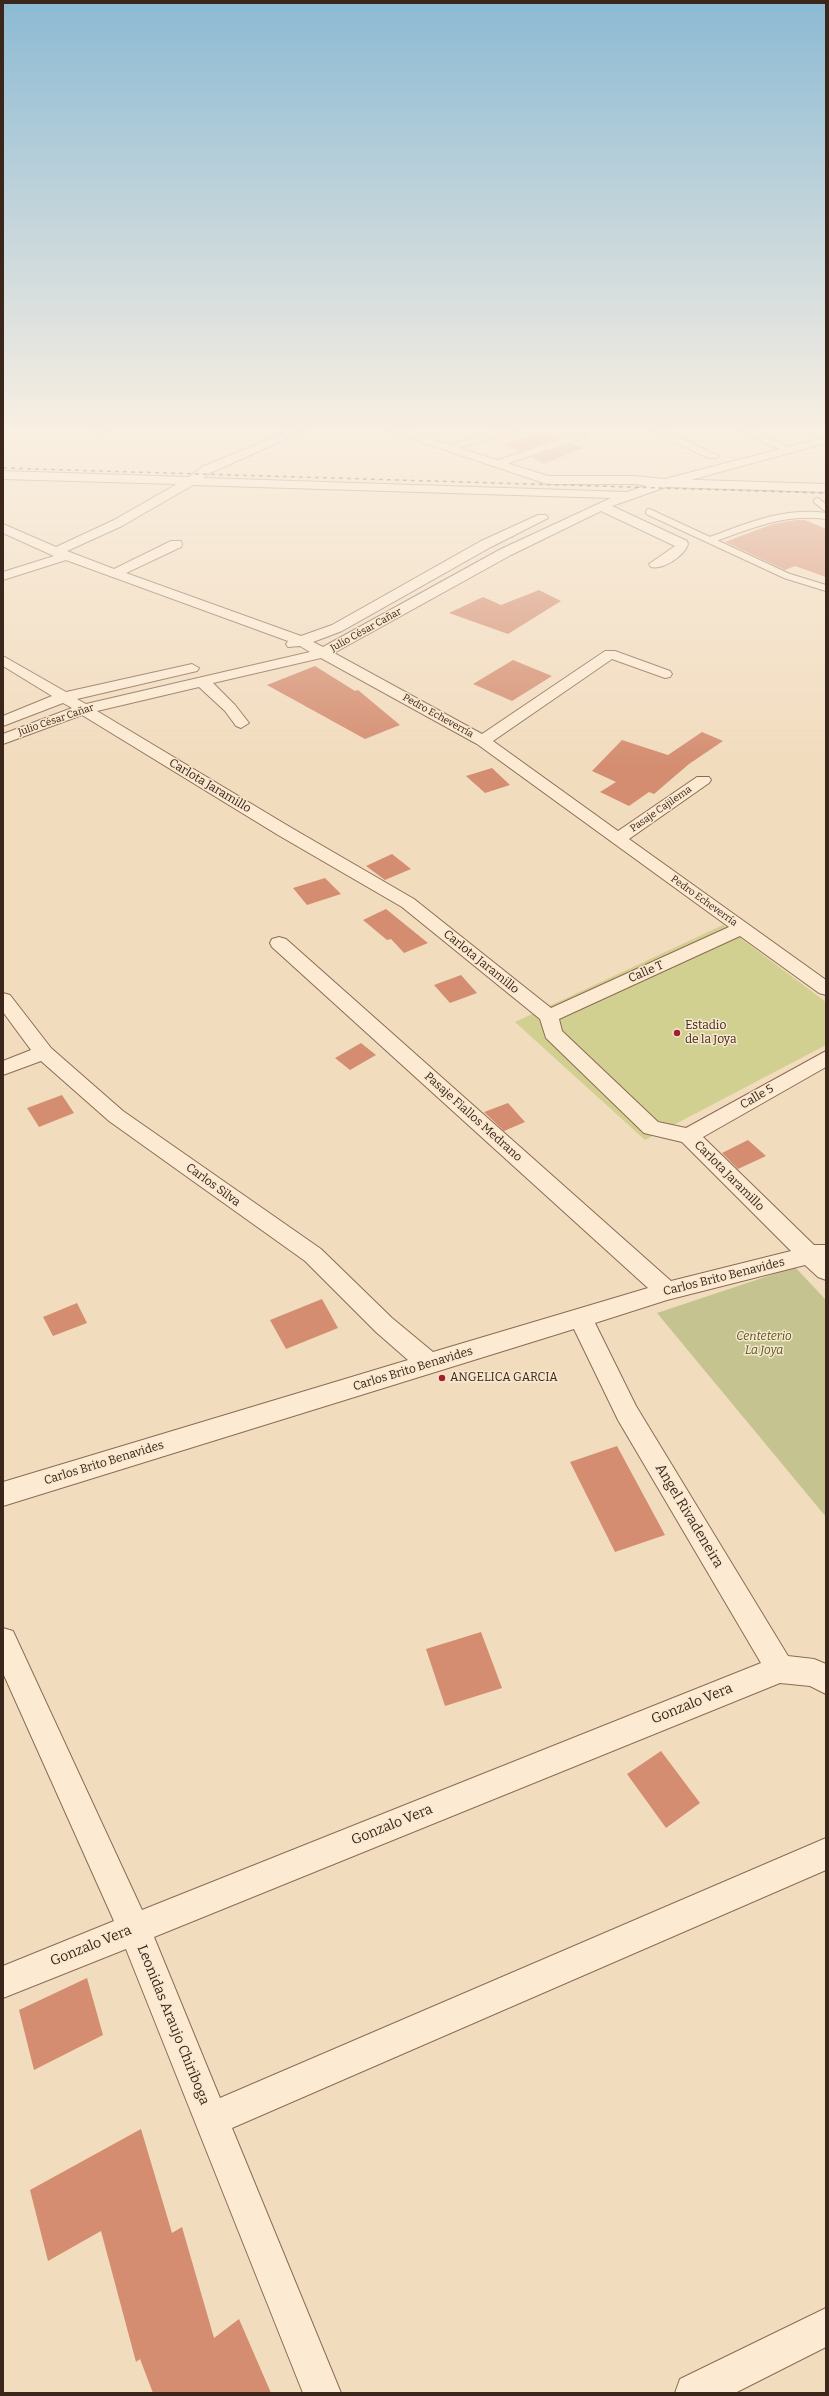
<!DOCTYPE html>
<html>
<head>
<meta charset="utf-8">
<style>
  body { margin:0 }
  #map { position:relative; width:829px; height:2396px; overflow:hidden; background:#f2dcbe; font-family:Bitter,serif }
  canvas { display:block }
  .frame { position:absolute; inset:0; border:4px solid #3a261b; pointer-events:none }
</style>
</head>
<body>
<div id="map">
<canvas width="829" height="2396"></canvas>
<div class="frame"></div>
</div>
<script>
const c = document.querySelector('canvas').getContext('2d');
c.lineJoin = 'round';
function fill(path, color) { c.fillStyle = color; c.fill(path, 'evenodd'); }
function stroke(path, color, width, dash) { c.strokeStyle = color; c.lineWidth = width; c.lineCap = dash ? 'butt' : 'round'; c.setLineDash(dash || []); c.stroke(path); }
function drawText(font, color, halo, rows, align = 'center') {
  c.font = font + ' Bitter,serif'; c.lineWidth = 3; c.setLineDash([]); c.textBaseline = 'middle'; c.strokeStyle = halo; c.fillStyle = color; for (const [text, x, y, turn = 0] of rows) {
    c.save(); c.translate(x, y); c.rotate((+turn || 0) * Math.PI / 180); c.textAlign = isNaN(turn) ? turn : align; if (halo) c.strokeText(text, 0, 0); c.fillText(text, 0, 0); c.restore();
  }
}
fill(new Path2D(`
  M723,925l103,77v43l-181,95 -130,-118z`), '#d1d091');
fill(new Path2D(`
  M795,1267l31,33v217l-169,-204z`), '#c5c491');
fill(new Path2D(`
  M543,431l17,7 -41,13 -16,-7z
  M572,444l11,4 -39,16 -13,-7z
  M796,520h9l21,9v48l-31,-11 -10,4 -60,-28 48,-18z
  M539,590l22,11 -53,33 -59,-21 34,-16 18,8z
  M513,660l39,16 -40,25 -39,-17z
  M315,666l40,25 3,-1 42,35 -35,14 -98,-54z
  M702,732l21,9 -34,23 -35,30 -5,-2 -20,14 -29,-14 16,-10 -24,-11 30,-31 46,15z
  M492,768l18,17 -25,8 -19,-17z
  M392,854l19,15 -26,11 -19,-14z
  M325,878l16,16 -34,11 -14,-17z
  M386,909l42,34 -24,10 -13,-14 -4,1 -24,-20z
  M461,975l16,18 -27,10 -16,-18z
  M361,1043l15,12 -26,15 -15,-12z
  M62,1095l12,18 -35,14 -12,-19z
  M508,1103l17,19 -21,9 -20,-19z
  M748,1140l18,16 -28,13 -16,-16z
  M322,1299l16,29 -52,21 -16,-29z
  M77,1303l10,20 -34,13 -10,-19z
  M617,1446l48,89 -50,17 -45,-90z
  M481,1632l21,56 -57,18 -19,-57z
  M661,1751l39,52 -34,25 -39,-54z
  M87,1978l16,57 -69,35 -15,-60z
  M141,2129l31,104 10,-6 32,111 25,-19 32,74h-118l-13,-34 -4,3 -35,-131 -53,30 -18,-71z`), '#d48d70');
const service = new Path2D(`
  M817,501l9,7
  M649,512l138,64 39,12
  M710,540c39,-14 74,-30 116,-24`);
const minor = new Path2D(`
  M96,431h15l-7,4h-8z
  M289,431h15l-94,42 -7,5 424,14 38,-13 161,5v8l-160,-5 -54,19 75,35 1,3c-3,11 -24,26 -37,23l-2,-3 26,-18 -74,-35 -90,44 -177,98 148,81 123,-83h10l55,20 2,3 -2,3 -5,1 -53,-19 -119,82 125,90 79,-54h12l2,3 -2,3 -80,56 197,141v15l-7,-2 -79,-57 -181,83 3,12 96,91 28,6 140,-77v16l-123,70 111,108h12v35l-8,-3 -13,-12 -138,35 -72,23 41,83 152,250 26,3 12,5v30l-16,-8 -30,-3 -626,254 66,161 606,-260v32l-594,258 109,265h-38l-177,-444 -123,49v-32l111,-45 -111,-248v-45l10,3 129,279 619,-247 -143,-243 -44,-91 -571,177v-24l405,-122 -32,-28 -71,-71 -196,-140 -68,-60 -38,14v-14l28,-11 -28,-38v-19l7,2 41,53 72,63 198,138 71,69 41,34 215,-64 -376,-341 -2,-4 2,-4 7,-2 7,2 385,342 120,-30 -109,-109 -38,-9 -98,-95 -6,-19 -138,-112 -124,-72 -196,-120 -79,29v-10l69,-26 -9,-5 -60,23v-10l49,-20 -49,-30v-10l63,36 126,-28 7,4 -2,3 -120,28 9,5 224,-52 -10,-6 -12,1 -2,-3 2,-3 -222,-81 -63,20v-8l51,-16 -51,-23v-9l53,23 58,-27 63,-36 -174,-5v-8l186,6 13,-10zM193,485l418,13 -110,51 -178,98 -10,-5 29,-11 149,-84 57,-29 -2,-3h-8l-57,26 -149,84 -31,11 -175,-63 55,-26 1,-3 -1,-3h-10l-57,28 -47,-18 55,-25zM321,658l156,86 252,183 -178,81 -137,-109 -124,-72 -193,-116 102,-24 26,24 11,15 5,2 8,-5 -14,-18 -22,-22z
  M497,431h18l-65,20 -6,-3 2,-2z
  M650,431h15l54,25 -2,2h-8z
  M738,431h15l42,19 -2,2h-8z
  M580,433l6,3 -2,2 -84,28h-8l-2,-2 2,-2z
  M826,2308v39l-91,46h-60l5,-14z`);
const tertiary = new Path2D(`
  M388,431h17l143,45h86l31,3 161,-42v6l-161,44 -31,-3h-87z`);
stroke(service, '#8c6b55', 8);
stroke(minor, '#8c6b55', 2);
stroke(tertiary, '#8c6b55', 2);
stroke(service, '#fcead2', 6);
fill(minor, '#fcead2');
fill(tertiary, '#fcead2');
stroke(new Path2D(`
  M3,468l823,25`), '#3a261b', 1.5, [4, 4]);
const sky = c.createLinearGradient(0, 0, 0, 767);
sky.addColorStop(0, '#8cbad4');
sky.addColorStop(0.56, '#f9efe2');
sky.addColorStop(1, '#f9efe200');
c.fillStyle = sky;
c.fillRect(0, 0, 829, 767);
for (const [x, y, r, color] of [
  [677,1033,4,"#a11f31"],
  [442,1378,4,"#a11f31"]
]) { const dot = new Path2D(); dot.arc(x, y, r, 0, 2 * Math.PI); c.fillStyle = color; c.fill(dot); stroke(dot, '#f9e7ce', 1.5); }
drawText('10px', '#3a261b', '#f9e7ce', [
  ["Julio César Cañar",366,630,-29],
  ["Pedro Echeverría",438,716,29],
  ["Julio César Cañar",56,720,-19],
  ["Pasaje Cajilema",661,809,-35],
  ["Pedro Echeverría",704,901,36]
]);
drawText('12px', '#3a261b', '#f9e7ce', [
  ["Carlota Jaramillo",210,786,31],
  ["Carlota Jaramillo",481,962,39],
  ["Calle T",646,972,-24],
  ["Calle 5",757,1097,-30],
  ["Pasaje Fiallos Medrano",473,1117,42],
  ["Carlota Jaramillo",729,1176,45],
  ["Carlos Silva",213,1185,36],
  ["Carlos Brito Benavides",724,1277,-14],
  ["Carlos Brito Benavides",413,1369,-17],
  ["Carlos Brito Benavides",104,1463,-17]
]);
drawText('12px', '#3a261b', '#f9e7ce', [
  ["Estadio",685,1026],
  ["de la Joya",685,1040],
  ["ANGELICA GARCIA",450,1378]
], 'left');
drawText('italic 12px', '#525820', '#f9e7ce', [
  ["Centeterio",764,1337],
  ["La Joya",764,1351]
]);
drawText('14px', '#3a261b', '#f9e7ce', [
  ["Angel Rivadeneira",689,1516,59],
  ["Gonzalo Vera",692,1704,-22],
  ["Gonzalo Vera",392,1825,-22],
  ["Gonzalo Vera",91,1946,-22],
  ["Leonidas Araujo Chiriboga",173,2025,68]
]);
</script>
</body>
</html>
